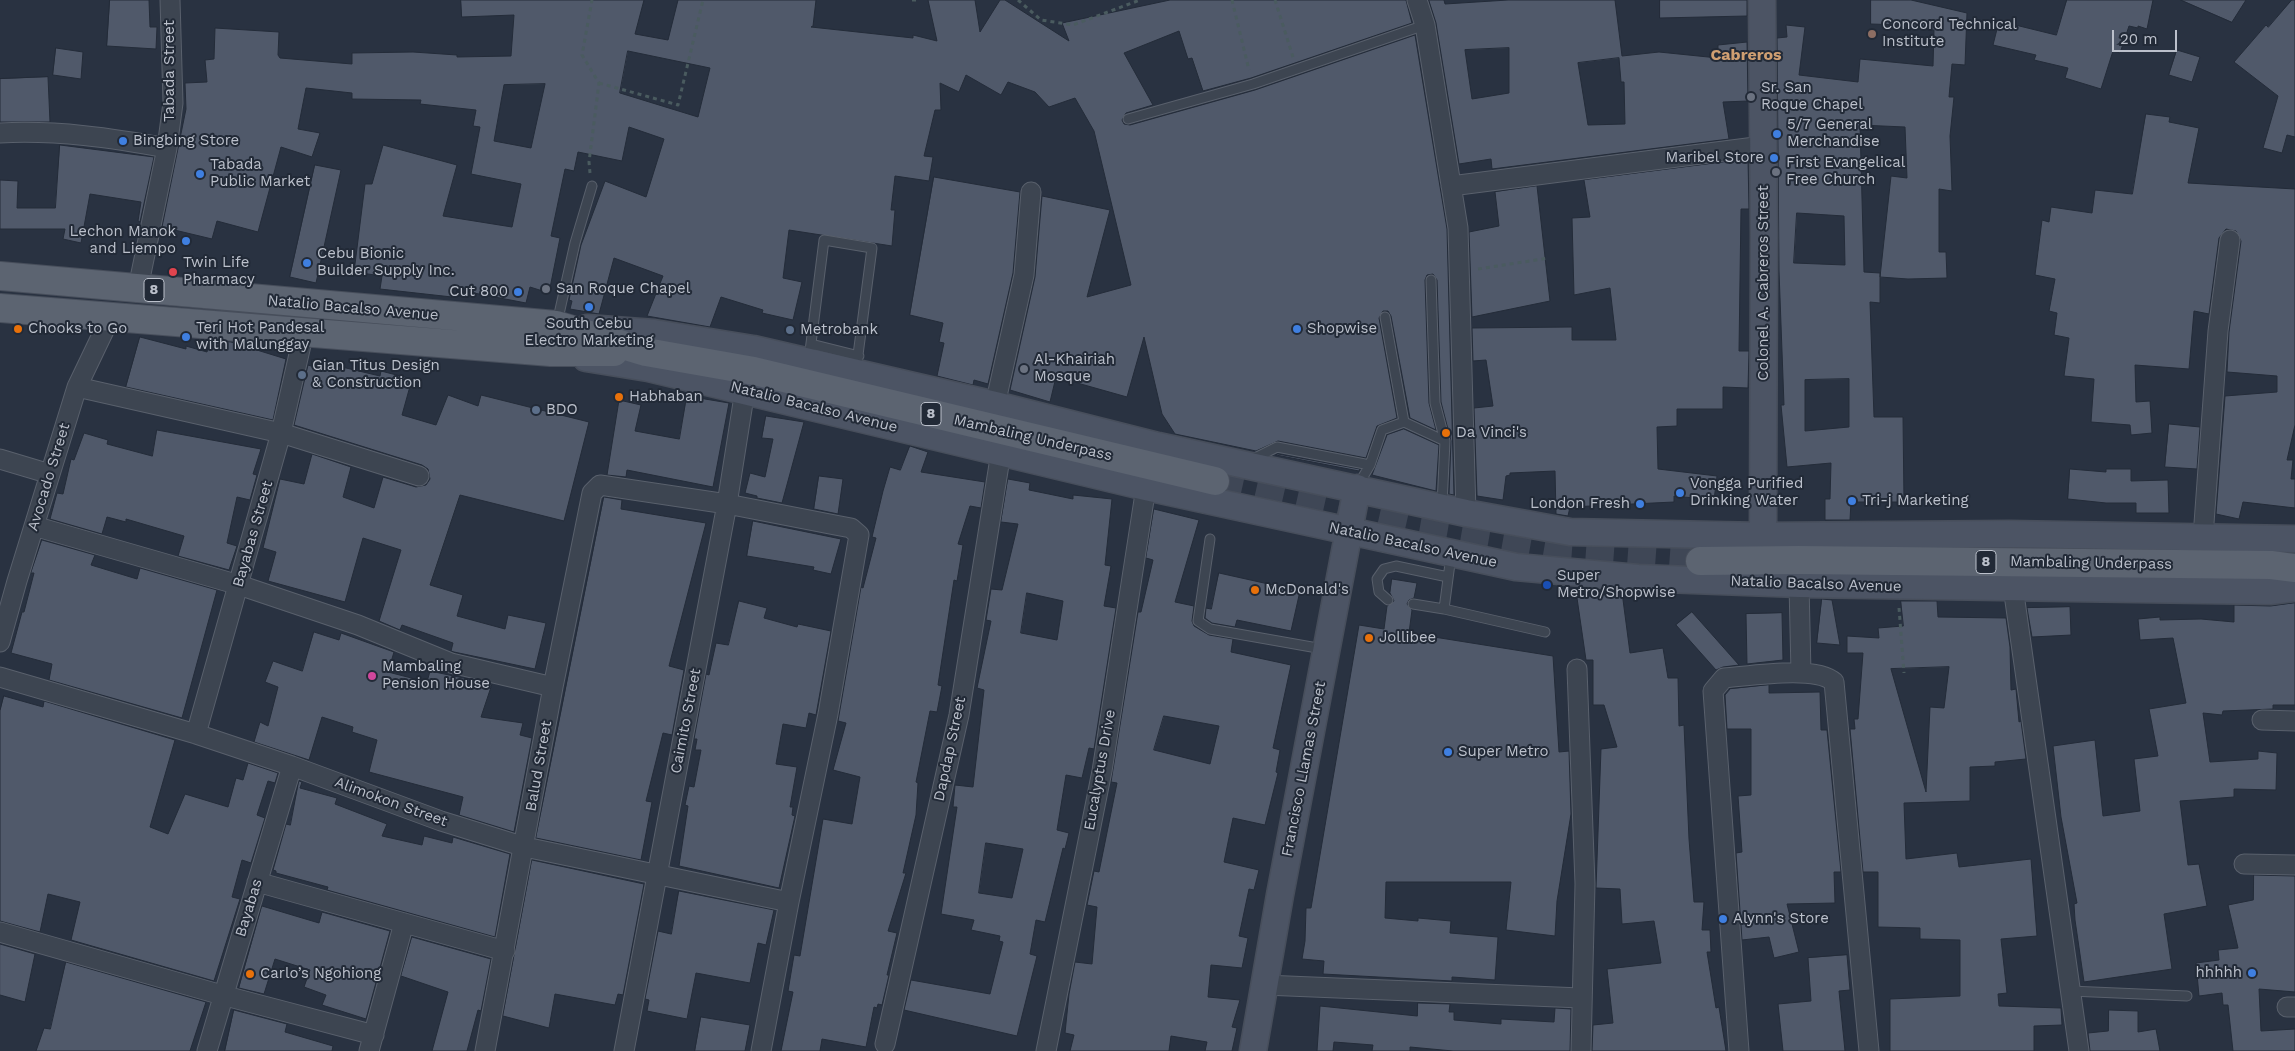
<!DOCTYPE html>
<html>
<head>
<meta charset="utf-8">
<style>
  body { margin:0 }
  #map { position:relative; width:2295px; height:1051px; overflow:hidden; background:#293241; font-family:"Work Sans",sans-serif }
  canvas { display:block }
  .scale { position:absolute; left:2112px; top:30px; width:65px; height:22px; box-sizing:border-box; border:2px solid #bbc0cb; border-top:0; padding-left:6px; font-size:15px; line-height:18px; white-space:nowrap; color:#bbc0cb; -webkit-text-stroke:4px #222a37; paint-order:stroke }
</style>
</head>
<body>
<div id="map">
<canvas width="2295" height="1051"></canvas>
<div class="scale">20 m</div>
</div>
<script>
const c = document.querySelector('canvas').getContext('2d');
c.lineJoin = 'round';
function fill(path, color) { c.fillStyle = color; c.fill(path, 'evenodd'); }
function stroke(path, color, width, dash) { c.strokeStyle = color; c.lineWidth = width; c.lineCap = dash ? 'butt' : 'round'; c.setLineDash(dash || []); c.stroke(path); }
function drawText(font, color, halo, rows, align = 'center') {
  c.font = font + ' "Work Sans",sans-serif'; c.lineWidth = 4; c.setLineDash([]); c.textBaseline = 'middle'; c.strokeStyle = halo; c.fillStyle = color; for (const [text, x, y, turn = 0] of rows) {
    c.save(); c.translate(x, y); c.rotate((+turn || 0) * Math.PI / 180); c.textAlign = isNaN(turn) ? turn : align; if (halo) c.strokeText(text, 0, 0); c.fillText(text, 0, 0); c.restore();
  }
}
const building = new Path2D(`
  M110,0h39l1,27h7l-1,22 -49,-3z
  M461,0h183l-9,34 33,6 10,-40h138l-3,26 -2,1 102,11v-3l24,6 -9,-41h47l5,32 20,-32h5l64,41 -7,-18 108,-23h236l6,23 -161,55 -48,13 -11,-33 -4,1 -9,-28 -55,22 29,52 -27,8 -4,7 2,4 6,1 125,-35 160,-55 32,194 7,266 -5,-1 2,-53 -10,-39 -4,-122 -4,-6 -6,1 -2,5 4,123 7,27 -26,-12 -19,-102 -3,-5h-5l-4,7 18,100 -20,8 -11,32 -88,-17 -22,10 -81,-17 -13,-20 -18,-77 -17,60 -71,-20 -6,25 -40,-12 25,-113 7,-81 68,14 -23,87 44,-12 -37,-154 -19,-33 -26,9 -14,-15 -27,-10 -7,13 -35,-20 -7,17 -19,-9 1,27h-6l-11,46 9,1 -4,24 -34,-5 -4,34h4l-3,36 -103,-16 -6,48 19,4 -9,38 -31,-7 1,-3 -42,-13 -11,30 -63,-11 16,-40 -49,-18 -15,56 -29,-5 2,-8 -3,-1 12,-55 24,-64 41,16 18,-58 -35,-12 -7,34 -44,-9 -4,19 -9,-2 -14,67 9,2 -11,55 -19,-6 -4,16 -73,-14 -1,8 -72,-8 2,-13 -28,-4 11,-88h7l11,-39 74,20 -14,51 69,11 9,-43 -50,-10 9,-47 -7,-1 3,-16 -56,-6 1,-4 -69,-1v-6l-46,-5 -8,41 22,4 -8,24 -31,-10 -23,85 -41,-11 -5,18 -50,-12 24,-118 -1,-26 22,-1 -2,-22 9,-1 1,-31 64,4 -1,23 2,3 72,6v-11l61,-1 44,3v2l54,-1 3,-41 -52,2zM628,51l82,17 -12,49 -78,-24zM545,84l-14,64 -37,-7 10,-56z
  M1429,0h15l1,4 63,-4h107l7,56 37,-4 59,6v-13l29,-3 1,59 -25,1 6,37 -237,30 -1,-10 -32,5 -23,-141zM1509,48v45l-37,6 -7,-49zM1619,58l2,24h3l1,42 -37,1 -10,-62z
  M1660,0h87v16l-87,2z
  M1871,0h40l56,13 -2,52 -13,-1 -3,33h5l-4,39 2,55 -13,-2v63h7l1,26 -39,1 -28,-2 11,-101 16,2 -2,-51 -45,-2 4,147 16,1v30l-10,-1 4,115h29l1,85h-53l-1,18h-25v-21h5l1,-36 -44,4 -6,-62h3l-5,-134 -2,-233 10,-1 -1,-12 19,2 -6,48 59,7 2,-23 73,7 1,-36 -32,-2v-3l-31,-1zM1797,213l47,3 1,49 -51,-2zM1849,379v48l-44,4v-51z
  M2067,0h86l-6,29 -9,-3v2l-9,-2 -9,27 -7,-2 -12,38 -36,-11 3,-10 -34,-8 2,-5 -43,-10 6,-24 57,14z
  M2181,0h65l-14,22z
  M2292,0h3v137l-8,-2 -5,18 -19,-5 15,-52 -44,-34 32,-37 2,2z
  M56,48l27,4 -2,27 -28,-4z
  M2177,50l23,7 -8,25 -23,-7z
  M48,77l2,45h-50v-43z
  M2146,114l24,3 -1,5 30,6 -11,55 107,6v236l-8,35h6l-2,19h4v29l-52,-6 -4,17 -23,-5 9,-118 52,-4v-16l-50,-4 2,-40 12,-91 -5,-10 -10,-2 -7,9 -10,76 -15,-3 -5,58 -54,-4 1,37 14,-1 2,32 -21,2 -1,-10 -39,-3 3,-43 -30,-3 5,-38 -15,-3 3,-22 -8,-2 6,-32 -20,-4 7,-55 7,2 2,-15 41,6 3,-23 37,4z
  M60,145l94,12 -14,65 -2,-1 3,-19 -51,-8 -9,49 -18,-4 2,-10h-65v-49l18,1 -1,27h38z
  M1748,159l1,50h-8l-2,142h10l-1,37 -25,-1v22h-46v17l-20,1 1,42 59,7 -3,24 -40,-4v6l-104,5 -2,9 -12,-2 -1,-43 -45,2v2l-4,1 -3,24 -26,-4 -3,-88 19,-2 -7,-46 -13,1 -1,-33 100,-1v13h44l-6,-52 -36,7 -2,-77 18,-1 -6,-37z
  M315,165l26,5 -25,113 -26,-6z
  M934,177l86,15 -7,81 -25,111 -14,-4 -1,5 -36,-9 7,-33 -5,-1 4,-19 -33,-8z
  M1537,186l13,115 -78,16 -3,-85 30,-6 -4,-34z
  M140,337l46,12v-3l21,6 3,-12 21,2 55,17 -13,61 -147,-33z
  M312,360l68,16 1,-5 31,8 -10,36 34,10 12,-30 30,11 3,-11 108,27 -25,99 -104,-26 -30,90 33,10 -6,21 48,13 3,-14 38,8 -11,46 -81,-17 -3,-1 2,-8 -51,-18 -2,5 -21,-9 22,-71 -38,-12 -18,64 -77,-21 8,-29 -13,-4 17,-69 24,5 8,-30 39,13 -8,30 31,11 9,-31 33,10 10,-2 4,-6 -2,-10 -6,-4 -128,-40 14,-60 3,1z
  M687,396l42,7 -16,84 -86,-17 -1,7 -19,-2 12,-75 22,5 -6,26 44,8z
  M766,416l38,6 -22,81 -25,-5v-2l-12,-3 5,-20 15,4 8,-38 -11,-1z
  M2169,424l31,3 -3,42 -32,-2z
  M1404,429l35,16 -3,46 -64,-16 15,-40z
  M157,430l104,19 -8,25 4,1 -7,25 -13,-3 -10,46 10,3 -8,24 -51,-14 6,-20 -58,-17v3l-19,-5 -5,17 -52,-15 7,-26 6,1 8,-35 3,1 10,-27 24,7 -1,4 45,12z
  M910,446l18,6 -7,20 64,10 -4,26 -11,-2 -12,38 5,1 -6,36 -3,-1 -16,105 4,1 -5,26 -7,-1 -14,71 2,1 -2,32 -13,58h3l-18,58 9,2 -10,42h2l-7,30 -4,-1 -1,4 -3,-1 -8,40 -44,-8 -2,12h-39l12,-59 -5,-1 6,-36 6,1 23,-137 29,5 8,-47 -27,-7 13,-47 -8,-2 23,-134 2,1 13,-50 -4,-1 11,-46 7,-24 10,3z
  M1278,454l82,15 -1,2 -83,-16z
  M2070,469l36,3v-3h25v12l37,-1 1,33h-33v-10h-30l-38,-4z
  M819,476l24,3 -5,35 -24,-5z
  M1008,479l22,4 -1,7 44,9v-4l39,4 -7,66 6,1 -7,40 12,2 -22,141 -5,-1 -7,30 -16,-3 -9,55 12,3 -4,16 -2,-1 -18,74 -9,-2 -6,34 7,2 -20,80 -113,-26 7,-30 79,14 13,-52 -4,-1 1,-5 -29,-6 3,-10 -33,-6 16,-107h-4l2,-22 18,2 11,-97 -7,-2 14,-67 -5,-1 5,-31 11,1 16,-66 -17,-2zM1027,593l36,8 -6,39 -36,-7zM986,843l37,6 -11,49 -33,-5z
  M604,497l18,3 -1,9 85,14 -37,143 15,4 -12,65 -9,-2 -17,68 6,1 -11,58 -105,-22z
  M1154,509l45,11 -24,82 19,4 -2,15 2,5 15,9 24,4 -2,13 60,13 -18,83 7,2 -4,22 2,1 -13,52 -32,-7 -9,44 35,8 -5,20 -5,-1 -10,47 9,2 -6,30 -31,-3 -3,32 32,3 -8,27 5,1 -5,23h-27l2,-9 -36,-6 -2,15h-99l4,-16 -9,-2 4,-39 6,-32 17,2 5,-57 -10,-2 7,-34 5,1 18,-89 -6,-1 27,-170h3l12,-52 -7,-2zM1164,716l55,10 -9,38 -56,-14z
  M753,521l88,18 -10,35 -18,-4 1,-3 -67,-11z
  M1427,523l17,4 -2,9 -17,-4z
  M42,540l53,15 -4,10 46,14 3,-11 77,22 -35,128 -133,-38 3,-16 -41,-11 11,-41h2l10,-39h-3z
  M1219,573l81,18 -9,40 -54,-11 -2,7 -23,-4 -7,-5 1,-10 5,1z
  M1392,579l25,4 -3,15 -5,2 -2,4 5,6 -3,23 144,23 6,96 10,-1 2,63 -14,87 -2,35 -49,-6 5,-48h-125l-1,36 33,3v-3l33,3 -1,12 48,4 -3,43 -43,-3v4l-129,-7 1,-13 -22,-2 3,-18 1,-33h5l48,-283 25,4 3,-23 7,-5 -4,-8z
  M1622,592l8,61 33,-5 5,30h10l1,48 5,-1 5,114 5,63h10l-2,28h8l1,22h-4l9,56 3,-1 7,44h-134l1,-26 20,-2 -6,-54 54,-6 -7,-42 -32,3 -2,-35 -24,-1 5,-139 16,-2 -13,-42h-11v-45h-7l-9,-62z
  M1822,599l10,1 8,45 -23,-2z
  M739,601l28,7 -3,10 33,9 1,-3 33,7 -15,84 -7,-2 -3,15 -23,-4 -7,40 21,3 -7,40h3l-1,8 3,1 -16,72 -100,-22 9,-60 -3,-1 4,-19 5,1 7,-37h-6l2,-11h-3l12,-65 3,1 7,-32 12,2z
  M1901,601h36l1,16 68,1 4,29 1,43 5,-1 3,33 2,-1 5,38 -31,3v4l-25,1v34l-66,2 2,56 51,-6 2,14 72,-8 6,77 -36,3 6,54 -9,1 1,12 62,2 1,17 -28,1v25h-144v-52l70,-3v-56l-40,-1v-11l-42,-1v-55h-15l-13,-143h5l-1,-10h4l5,-66h-16v-17l32,2 -1,-10 25,-2zM1949,667l-5,41 -14,-1 -4,85 -35,-123z
  M2295,603v102h-22v4l-50,2 -1,4 -19,-2 7,49 48,-3v-8l19,2 -1,37 -42,-1v8l-54,4 8,64 11,-1 8,42 -43,8 8,55 -88,13 -9,-62 -1,-16 3,-1 -16,-86 -8,-71 42,-6 8,76 37,-5 -6,-52 24,-3 -9,-47 37,-6 -13,-65 -33,2 -2,-21 22,-2v3l41,-1 33,3v-17l36,1z
  M2070,607l1,28 -39,2 -5,-29z
  M1692,612l47,53 -16,2 -7,3 -40,-45z
  M1782,613l1,47 -36,4 -1,-50z
  M314,632l25,8 2,-7 53,19 -6,20 39,10 3,-11 62,13 -11,33 42,6 -3,12 12,3 -18,94 -55,-17 4,-18 -94,-25 8,-32 -25,-8 1,-5 -31,-10 -13,43 -55,-18 6,-20 8,4 10,-39 -13,-5 8,-21 29,10z
  M1769,685v8l51,-1 1,38h6l14,142h-7l1,31 -48,1 12,48 -25,6 -5,-21 -27,3 -6,-87 6,-1 -4,-56 13,-1v-66h-24l-2,-34 5,-6z
  M4,696l39,11 1,-6 131,39 -25,87 18,7 17,-40 43,13 8,-29 7,2 5,-17 30,10 -3,10 -7,-2 -11,34 8,3 -14,45 -9,-3 -10,37 8,2 -26,82 -143,-41 9,-38 -32,-8 -8,38 -40,-11v-210z
  M299,781l3,1 -2,6 37,10 -2,6 52,20 -5,12 40,9 2,-9 28,7 1,-6 57,17 -15,83 -168,-47 1,-3 -52,-14v-2l-3,-1 13,-46 4,1z
  M532,860l112,24 -21,111 -5,-1 -3,11 -60,-11 -6,34 -46,-12z
  M2254,875l41,1v116l-36,-3 2,42 34,-2v22h-62l-5,-46h-5l-1,-12 -23,3 -3,-33 23,-3 -1,-10 20,-2 -10,-43 25,-5z
  M679,891l95,19 -8,35 -8,-2 -8,40 -54,-10 -9,46 -40,-8 2,-11 -4,-1 13,-68 13,3z
  M262,906l57,17 3,-11 68,19 -24,88 -44,-14 4,-10 -22,-8 6,-17 -35,-11 -11,35 -25,-6z
  M412,937l79,22 -10,52 -3,-1 -11,41h-35l16,-59 -47,-16z
  M0,944l35,10 -10,48 -25,-7z
  M1847,955l3,35 -11,1 6,60h-62l-5,-47 33,-3 -3,-43z
  M66,962l140,40 -16,49h-154l8,-23 6,1z
  M1418,1003l32,1 -1,8h5v8l47,4v-5l53,3 1,-14 16,1 -1,42h-117l-43,-4v4h-38l1,-6 -39,-3 -1,9h-16l3,-45 97,10z
  M234,1010l53,14 -2,8 48,14 -1,5h-107z
  M2109,1010l29,1v21l18,-3 4,22h-70l-2,-18 20,-2z
  M701,1017l49,8 -5,26h-50z`);
fill(building, '#50596a');
stroke(building, '#242c39', 1);
stroke(new Path2D(`
  M1215,481l192,43 155,27 138,10`), '#3f4756', 28, [28, 14]);
const lane = new Path2D(`
  M1128,119l125,-35 172,-59
  M1431,280l4,123 10,38 -3,64
  M1385,317l19,105
  M557,323l18,-80 17,-57
  M811,344l48,12
  M809,359l15,-119 48,8 -16,122
  M1251,460l26,-13 93,18 12,-35 22,-8 41,19
  M1357,487l13,-22
  M1210,539l-12,82 12,8 113,20
  M1451,556l-7,53 101,23
  M1388,600l-9,-8 -2,-13 7,-10 12,-3 52,11
  M1413,604l31,5
  M2070,991l117,5`);
const street = new Path2D(`
  M1417,0l8,25 33,203 8,285
  M0,133c57,-3 112,5 167,15
  M1451,186l312,-40
  M138,288l29,-140 6,-45 -3,-103
  M77,387l204,46 138,43
  M995,405l29,-130 7,-83
  M0,459l50,15
  M34,526l205,59 119,40 93,38 102,24
  M2203,537l15,-206 12,-91
  M1799,584l2,89
  M2013,587l66,464
  M0,642l17,-61 60,-194 34,-71
  M1577,669l8,215 -4,167
  M0,677l196,57 96,32 149,55 84,26 264,55
  M2262,720l33,1
  M196,734l85,-301 23,-101
  M2244,864l51,1
  M257,882l248,69
  M0,932l222,63 152,40
  M1264,985l317,13
  M2287,1007h8
  M885,1044l74,-329 42,-263
  M207,1051l85,-285
  M369,1051l35,-128
  M485,1051l68,-364 39,-194 8,-8 127,19 108,21 16,3 8,7 -31,179 -39,188 -28,149
  M624,1051l103,-547 18,-114
  M1046,1051l56,-280 44,-284
  M1739,1051l-26,-360 11,-13c26,-2 92,-13 110,4l35,369`);
const secondary = new Path2D(`
  M1762,0l2,235 -1,301
  M587,328l67,5 99,16 242,56 163,41 308,67 104,19 193,4 246,-2 286,5
  M586,358l62,10 498,119 370,80 122,11 161,6 471,7 25,-3
  M1253,1051l27,-156 77,-407`);
const primary = new Path2D(`
  M0,276l556,49 90,27 108,19 461,110
  M0,308l551,44h63
  M1700,561l99,-1 472,5 24,3`);
stroke(lane, '#59606c', 11);
stroke(street, '#59606c', 21);
stroke(secondary, '#474e5b', 29);
stroke(primary, '#474e5b', 30);
stroke(new Path2D(`
  M912,0h8
  M1018,0l23,20 32,5 67,-25
  M1232,0l17,70
  M1275,0l18,57
  M599,83l79,22 25,-105
  M590,173l-1,-11 10,-79 -17,-28 10,-55
  M1478,269l71,-11
  M1899,608l5,65`), '#4a5b5f', 3, [4, 4]);
stroke(lane, '#3d4551', 9);
stroke(street, '#3d4551', 19);
stroke(secondary, '#4c5464', 26);
stroke(primary, '#5c6471', 28);
for (const [x, y, r, color] of [
  [1872,34,5,"#8d6e63"],
  [1751,97,5,"#6b7280"],
  [1777,134,5,"#3f7fe0"],
  [123,141,5,"#3f7fe0"],
  [1774,158,5,"#3f7fe0"],
  [1776,172,5,"#6b7280"],
  [200,174,5,"#3f7fe0"],
  [186,241,5,"#3f7fe0"],
  [307,263,5,"#3f7fe0"],
  [173,272,5,"#e0444e"],
  [546,289,5,"#6b7280"],
  [518,292,5,"#3f7fe0"],
  [589,307,5,"#3f7fe0"],
  [18,329,5,"#e8710a"],
  [1297,329,5,"#3f7fe0"],
  [790,330,5,"#5c6f8a"],
  [186,337,5,"#3f7fe0"],
  [1024,369,5,"#6b7280"],
  [302,375,5,"#5c6f8a"],
  [619,397,5,"#e8710a"],
  [536,410,5,"#5c6f8a"],
  [1446,433,5,"#e8710a"],
  [1680,493,5,"#3f7fe0"],
  [1852,501,5,"#3f7fe0"],
  [1640,504,5,"#3f7fe0"],
  [1547,585,5,"#1a4fb4"],
  [1255,590,5,"#e8710a"],
  [1369,638,5,"#e8710a"],
  [372,676,5,"#d1479c"],
  [1448,752,5,"#3f7fe0"],
  [1723,919,5,"#3f7fe0"],
  [2252,973,5,"#3f7fe0"],
  [250,974,5,"#e8710a"]
]) { const dot = new Path2D(); dot.arc(x, y, r, 0, 2 * Math.PI); c.fillStyle = color; c.fill(dot); stroke(dot, '#222a37', 2); }
for (const [x, y, w] of [
  [154,290,20],
  [931,414,20],
  [1986,562,20]
]) { const box = new Path2D(); box.roundRect(x - w / 2, y - 11.5, w, 23, 4); c.fillStyle = '#222a37'; c.fill(box); stroke(box, '#bbc0cb', 1); }
drawText('bold 14px', '#bbc0cb', null, [
  ["8",154,290],
  ["8",931,414],
  ["8",1986,562]
]);
drawText('15px', '#bbc0cb', '#222a37', [
  ["Concord Technical",1882,25],
  ["Institute",1882,42],
  ["Sr. San",1761,88],
  ["Roque Chapel",1761,105],
  ["5/7 General",1787,125],
  ["Merchandise",1787,142],
  ["Bingbing Store",133,141],
  ["Maribel Store",1764,158,"right"],
  ["First Evangelical",1786,163],
  ["Free Church",1786,180],
  ["Tabada",210,165],
  ["Public Market",210,182],
  ["Lechon Manok",176,232,"right"],
  ["and Liempo",176,249,"right"],
  ["Cebu Bionic",317,254],
  ["Builder Supply Inc.",317,271],
  ["Twin Life",183,263],
  ["Pharmacy",183,280],
  ["San Roque Chapel",556,289],
  ["Cut 800",508,292,"right"],
  ["South Cebu",589,324,"center"],
  ["Electro Marketing",589,341,"center"],
  ["Teri Hot Pandesal",196,328],
  ["with Malunggay",196,345],
  ["Chooks to Go",28,329],
  ["Shopwise",1307,329],
  ["Metrobank",800,330],
  ["Al-Khairiah",1034,360],
  ["Mosque",1034,377],
  ["Gian Titus Design",312,366],
  ["& Construction",312,383],
  ["Habhaban",629,397],
  ["BDO",546,410],
  ["Da Vinci's",1456,433],
  ["Vongga Purified",1690,484],
  ["Drinking Water",1690,501],
  ["Tri-j Marketing",1862,501],
  ["London Fresh",1630,504,"right"],
  ["Super",1557,576],
  ["Metro/Shopwise",1557,593],
  ["McDonald's",1265,590],
  ["Jollibee",1379,638],
  ["Mambaling",382,667],
  ["Pension House",382,684],
  ["Super Metro",1458,752],
  ["Alynn's Store",1733,919],
  ["hhhhh",2242,973,"right"],
  ["Carlo’s Ngohiong",260,974]
], 'left');
drawText('15px', '#bbc0cb', '#222a37', [
  ["Tabada Street",170,71,-90],
  ["Colonel A. Cabreros Street",1764,283,-90],
  ["Natalio Bacalso Avenue",353,308,5],
  ["Natalio Bacalso Avenue",814,407,14],
  ["Mambaling Underpass",1033,438,13],
  ["Avocado Street",49,477,-73],
  ["Bayabas Street",253,534,-74],
  ["Natalio Bacalso Avenue",1413,545,12],
  ["Mambaling Underpass",2091,563,1],
  ["Natalio Bacalso Avenue",1816,584,2],
  ["Caimito Street",686,721,-79],
  ["Dapdap Street",950,749,-78],
  ["Balud Street",539,766,-80],
  ["Francisco Llamas Street",1304,769,-79],
  ["Eucalyptus Drive",1100,770,-80],
  ["Alimokon Street",391,802,20],
  ["Bayabas",249,908,-73]
]);
drawText('bold 16px', '#cf9f72', '#222a37', [
  ["Cabreros",1746,55]
]);
</script>
</body>
</html>
